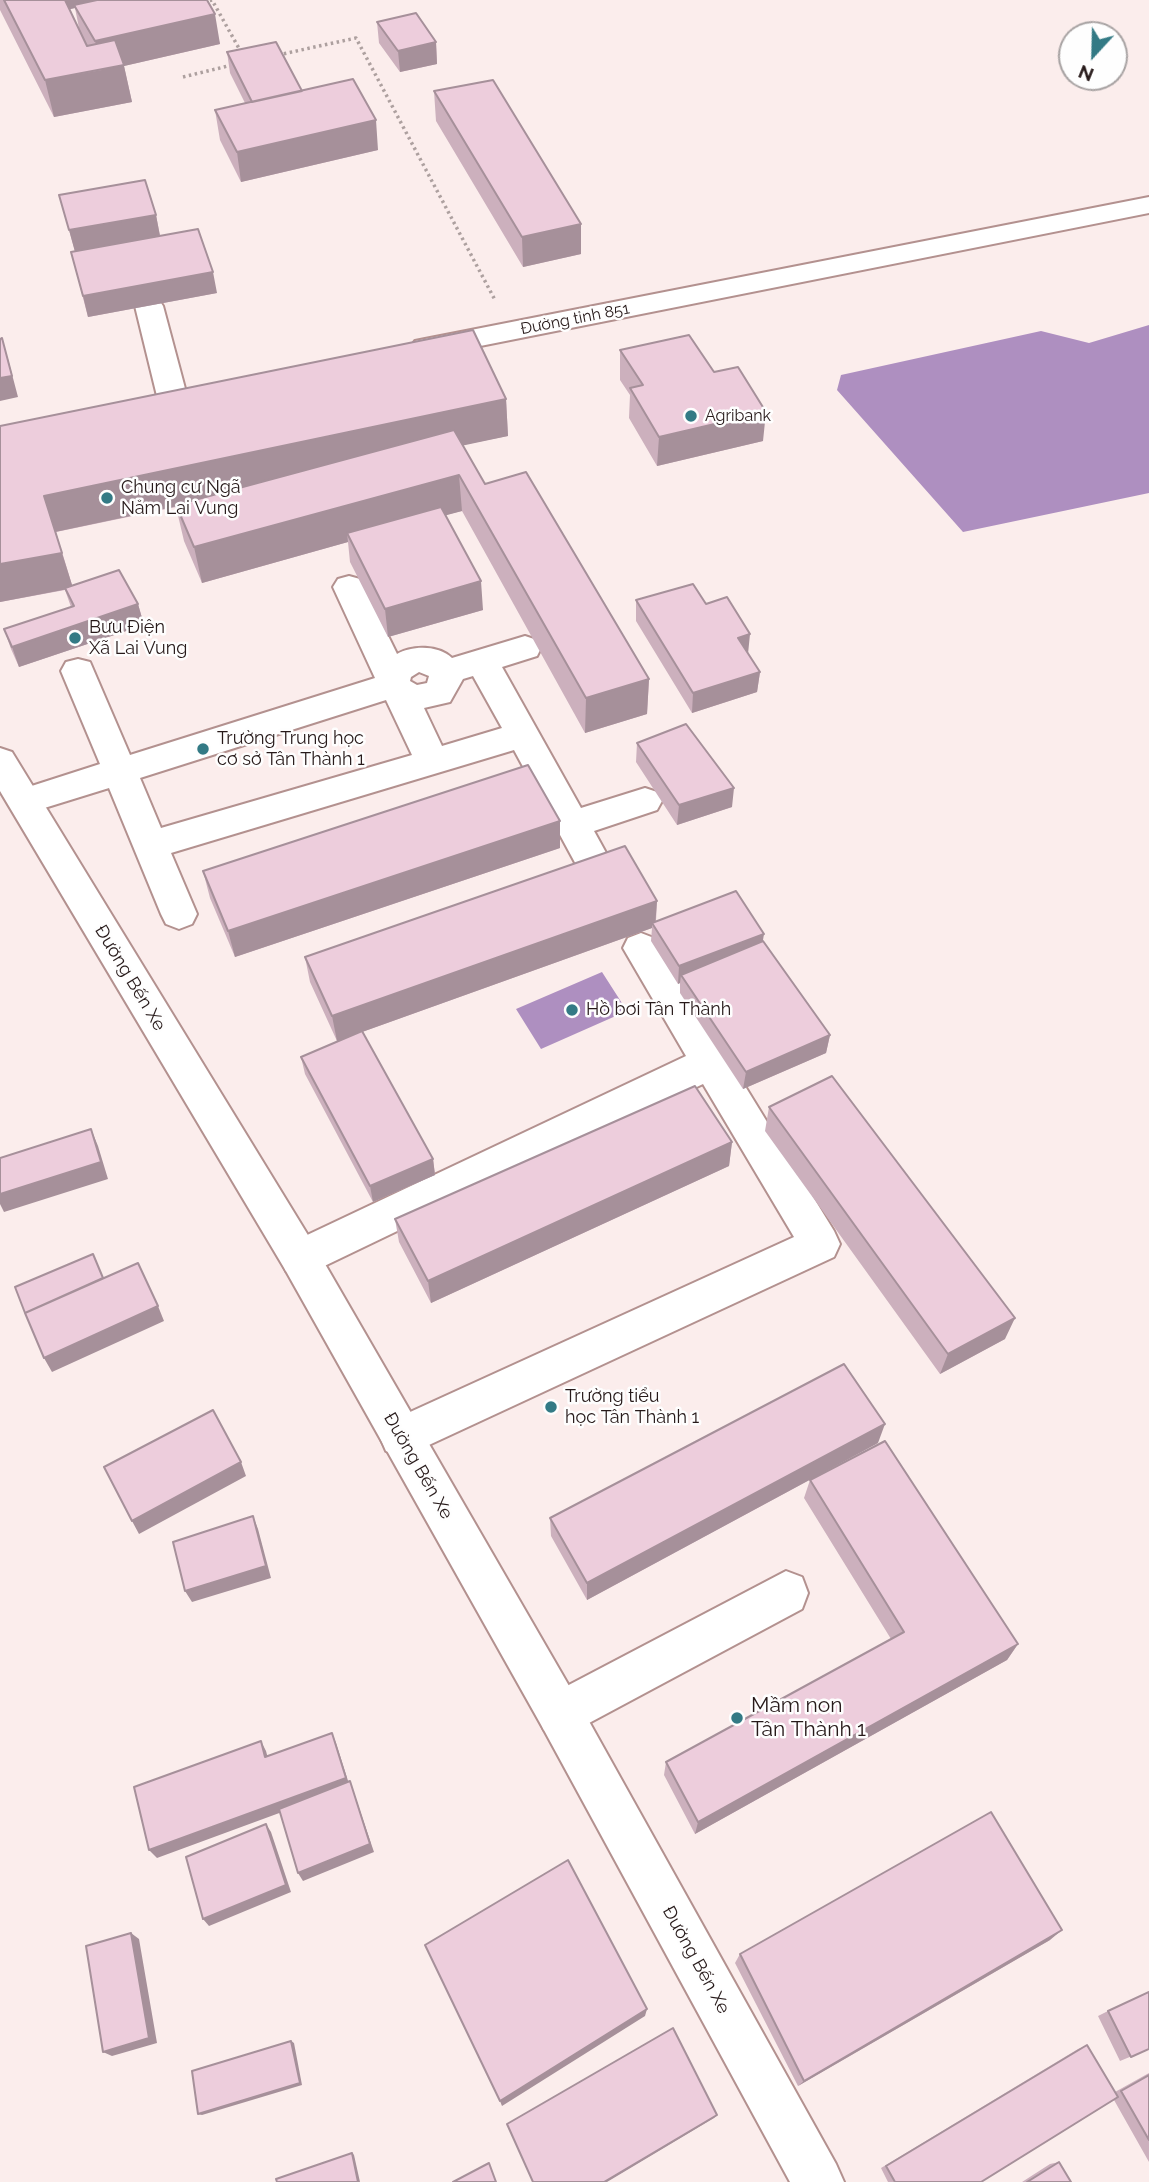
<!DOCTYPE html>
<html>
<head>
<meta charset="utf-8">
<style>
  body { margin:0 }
  #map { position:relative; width:1149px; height:2182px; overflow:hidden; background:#fbedec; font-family:Raleway,sans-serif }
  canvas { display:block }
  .north { position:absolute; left:1058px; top:21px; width:70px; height:70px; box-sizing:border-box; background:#fefefe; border:2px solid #a8a3a3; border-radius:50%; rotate:202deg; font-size:19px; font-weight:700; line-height:28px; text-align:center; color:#271a1a }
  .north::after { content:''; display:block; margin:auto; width:24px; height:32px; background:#337a85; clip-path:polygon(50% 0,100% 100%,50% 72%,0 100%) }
</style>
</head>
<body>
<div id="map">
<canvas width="1149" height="2182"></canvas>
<div class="north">N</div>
</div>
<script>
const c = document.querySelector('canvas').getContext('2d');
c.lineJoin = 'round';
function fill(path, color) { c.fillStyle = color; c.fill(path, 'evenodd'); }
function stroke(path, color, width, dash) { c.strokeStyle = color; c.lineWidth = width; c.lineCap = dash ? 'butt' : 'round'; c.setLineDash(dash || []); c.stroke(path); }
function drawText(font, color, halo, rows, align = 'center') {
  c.font = font + ' Raleway,sans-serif'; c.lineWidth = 5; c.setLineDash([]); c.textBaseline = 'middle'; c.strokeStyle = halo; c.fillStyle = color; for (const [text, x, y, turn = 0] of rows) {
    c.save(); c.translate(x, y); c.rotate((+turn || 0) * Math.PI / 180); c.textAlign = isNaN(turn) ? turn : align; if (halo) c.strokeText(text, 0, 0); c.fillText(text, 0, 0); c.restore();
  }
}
fill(new Path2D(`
  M1149,325v168l-186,39 -126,-142 4,-15 200,-44 48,12z
  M602,972l25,39 -86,38 -25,-40z`), '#ae8fc0');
const street = new Path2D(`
  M149,297l10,3 4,6 24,90 -4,7 -11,3 -11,-3 -4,-7 -22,-90 4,-6z
  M349,576l11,3 37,75c15,-9 42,-9 55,4l73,-22 12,4 4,8 -4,8 -35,11 79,141 64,-20 12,4 5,9 -5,9 -63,21 22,40 -5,10 -13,4 -13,-4 -71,-131 -343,103 26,61 -5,10 -13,5 -13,-5 -5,-10 -52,-126 -84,26 -12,-4 -5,-9 5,-9 87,-28 -39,-93 5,-9 12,-3 12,3 40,93 245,-77 -42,-91 5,-8zM419,672l10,4 -2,7 -10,2 -7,-4 1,-4zM473,676l29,52 -60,18 -18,-38 26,-6 13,-23zM386,700l26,55 -251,73 -21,-50z
  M641,933l13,5 180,293 6,13 -6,13 -418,194 -15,6 -15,-6 -6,-14 6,-14 408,-186 -91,-153 -389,187 -14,5 -14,-5 -6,-13 6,-13 400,-189 -63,-108 5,-10z
  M786,1571l16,6 6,16 -6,16 -226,121 -16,7 -16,-7 -7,-16 7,-16z`);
const secondary = new Path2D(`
  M1149,197v16l-724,144 -10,-2 -5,-7 5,-7 10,-2z
  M0,748l12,4 302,493 262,453 260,466 8,18h-54l-246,-452 -258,-459 -286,-480z`);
stroke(street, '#b3918f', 4);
stroke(secondary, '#b3918f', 4);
stroke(new Path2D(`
  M204,2l8,-2 29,52
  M278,55l78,-17 139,262
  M183,77l49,-12`), '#ada09f', 3.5, [2.5, 3.5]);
fill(street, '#fff');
fill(secondary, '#fff');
fill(new Path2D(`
  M0,0h207l13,44 -96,22 8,36 -78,15 -54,-107zM75,8l5,25 -10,-24z
  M377,22l59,20 1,22 -37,8 -21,-29z
  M227,52l75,39 76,59 -137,32 -21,-42 -5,-30 30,-7 -15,-30z
  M434,91l147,133v30l-58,13 -87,-146z
  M59,195l97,20 4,21 57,57 -129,24 -17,-65 4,-1z
  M620,350l94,22 49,69 -106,25 -28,-48 1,-23 -10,-15z
  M506,399l2,37 -46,9 23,39 164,195 -2,35 -62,19 -123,-222 -17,4 38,95 -95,27 -38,-75 -2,-20 -146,41 -18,-42 -8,-34 -120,25 16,53 66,19 6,21 -125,42 -8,-18 -7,-20 67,-22 -6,-17 -65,12v-176z
  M636,600l70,4 54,68 -3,20 -65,21 -56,-92z
  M637,743l95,64 -55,18 -41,-63z
  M560,848l-325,109 -25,-59 -7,-27z
  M657,901l-1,20 107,20 67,94 -4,18 -83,36 -63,-96v-10l-2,1 -27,-43 1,-13 -290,104 71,127 2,16 -62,27 -68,-128 -4,-17 54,-23 -18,7 -27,-59 -5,-25z
  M769,1107l236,232 -65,35 -175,-243z
  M732,1142l-3,24 -298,137 -32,-61 -4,-23z
  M878,1443l-291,157 -36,-64 -1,-18z
  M810,1480l208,164 -11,16 -312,174 -31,-59 2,-13 225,-123 -87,-141z
  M1050,1940l-252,146 -63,-123 5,-9z
  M1108,2011l41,38 -29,12 -22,-45z
  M1087,2045l28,47 34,-19v89l-35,-62 -133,82h-93l-7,-14 197,-119z
  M1059,2162l12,20h-49l28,-18z`), '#ccb0bd');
fill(new Path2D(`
  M59,0h53l-38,5 1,3 -13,3z
  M215,14l5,30 -96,22 8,36 -78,15 -9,-37 57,-10 -7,-29z
  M436,42l1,22 -37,8 -2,-21z
  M376,120l2,30 -137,32 -4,-30z
  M156,215l4,21 -85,16 -6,-22z
  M581,224v30l-58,13 -1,-30z
  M213,272l4,21 -129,24 -5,-21z
  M8,359l10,38 -18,4v-23z
  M506,399l2,37 -453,96 -11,-36z
  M766,412l-3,29 -106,25 2,-29z
  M459,475l3,36 -111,30 -4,-8 1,9 -146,41 -8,-36z
  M62,553l11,35 -73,14v-38z
  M481,581l2,29 -95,27 -3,-28z
  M138,604l6,21 -125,42 -7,-20z
  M750,634l-2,20 -10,-16z
  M760,672l-3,20 -65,21 1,-20z
  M649,679l-2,35 -62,19 1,-35z
  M734,788l-2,19 -55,18 2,-20z
  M560,821v27l-325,109 -7,-26z
  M657,901l-2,26 -3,-4v5l-315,113 -5,-25z
  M764,934l-3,18 -80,23 -1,8 -2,1 1,-18z
  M830,1035l-4,18 -83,36 3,-17z
  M91,1129l7,17 10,33 -104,33 -4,-8v-10z
  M732,1142l-3,24 -298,137 -3,-22z
  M433,1159l2,16 -62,27 -3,-16z
  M158,1306l6,15 -112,51 -8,-14z
  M1015,1318l-10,21 -65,35 8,-20z
  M885,1424l-7,19 -291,157v-17z
  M241,1462l5,14 -107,58 -7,-13z
  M253,1516l5,13 13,49 -79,24 -7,-11z
  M1018,1644l-11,16 -312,174 3,-12z
  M332,1733l4,10 14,44 -193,71 -8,-8z
  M261,1741l5,10 4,15 -5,-9z
  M350,1781l24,71 -71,29 -5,-8z
  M266,1824l5,8 20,60 -82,34 -6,-7z
  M1062,1930l-12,10 -252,146 6,-5z
  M131,1933l8,6 18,104 -45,13 -9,-4z
  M647,2009l-2,7 -143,90 -2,-5z
  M291,2041l3,2 8,42 -100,30 -4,-1z
  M717,2115l-3,3 -107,64h-3z
  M352,2153l2,2 6,27h-2z`), '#a6909a');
const building = new Path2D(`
  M4,0h61l22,46 28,-6 9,25 -79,15z
  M97,0h110l8,14 -120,27 -21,-36z
  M416,13l20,29 -38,9 -21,-29z
  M276,42l26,49 -50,11 -25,-50z
  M353,79l23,41 -139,32 -22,-42z
  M493,80l88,144 -59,13 -88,-146z
  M145,180l11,35 -87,15 -10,-35z
  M198,229l15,43 -130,24 -12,-44z
  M473,330l33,69 -462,97 18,57 -62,11v-138z
  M689,335l25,37 24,-5 28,45 -107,25 -29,-49 13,-3 -23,-35z
  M2,338l10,38 -12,2v-39z
  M454,430l31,54 41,-12 123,207 -63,19 -127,-223 -265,72 -18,-42z
  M441,507l40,74 -96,28 -38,-76z
  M119,570l19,34 -126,43 -8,-18 70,-23 -9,-18z
  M693,584l13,20 21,-7 23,37 -12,4 22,34 -67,21 -57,-93z
  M686,724l48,64 -55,17 -42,-62z
  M528,765l32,56 -332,110 -25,-60z
  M625,846l32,55 -325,115 -27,-59z
  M736,891l28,43 -85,32 -27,-43z
  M763,941l67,94 -84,37 -65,-97z
  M362,1031l71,128 -63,27 -69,-129z
  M832,1076l183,242 -67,36 -179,-247z
  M695,1086l37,56 -304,139 -33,-62z
  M91,1129l10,33 -101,32v-36z
  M93,1254l10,24 -78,35 -10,-26z
  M138,1263l20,43 -114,52 -19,-45z
  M844,1364l41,60 -298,159 -37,-65z
  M213,1410l28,52 -109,59 -28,-54z
  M885,1441l133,203 -320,178 -32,-60 238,-130 -94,-152z
  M253,1516l13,50 -81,25 -12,-49z
  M332,1733l14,45 -197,72 -15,-63 127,-46 4,16z
  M350,1781l20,63 -72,29 -19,-64z
  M991,1812l71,118 -258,151 -64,-127z
  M266,1824l20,61 -83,34 -17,-62z
  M568,1860l79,149 -147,92 -75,-156z
  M131,1933l18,105 -46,14 -17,-106z
  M1149,1992v57l-18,8 -23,-46z
  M673,2028l44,87 -113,67h-71l-26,-58z
  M291,2041l9,42 -102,31 -6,-43z
  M1087,2045l31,52 -137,85h-86l-9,-16z
  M1149,2075v65l-28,-49z
  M352,2153l6,29h-81l-1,-3z
  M1059,2162l12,20h-44z
  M489,2163l7,19h-43z`);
fill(building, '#edcddc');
stroke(building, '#a6909a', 2);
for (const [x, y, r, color] of [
  [691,416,7,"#337a85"],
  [107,498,7,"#337a85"],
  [75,638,7,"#337a85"],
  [203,749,7,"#337a85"],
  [572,1010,7,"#337a85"],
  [551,1407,7,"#337a85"],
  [737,1718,7,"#337a85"]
]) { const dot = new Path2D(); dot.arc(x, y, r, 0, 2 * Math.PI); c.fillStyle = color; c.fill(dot); stroke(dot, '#fefefe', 2.5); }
drawText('16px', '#271a1a', '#fefefe', [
  ["Đường tỉnh 851",575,319,-11]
]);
drawText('16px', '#271a1a', '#fefefe', [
  ["Agribank",705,416]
], 'left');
drawText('18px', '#271a1a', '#fefefe', [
  ["Chung cư Ngã",121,488],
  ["Năm Lai Vung",121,509],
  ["Bưu Điện",89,628],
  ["Xã Lai Vung",89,649],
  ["Trường Trung học",217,739],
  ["cơ sở Tân Thành 1",217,760],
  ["Hồ bơi Tân Thành",586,1010],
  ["Trường tiểu",565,1397],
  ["học Tân Thành 1",565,1418]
], 'left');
drawText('18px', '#271a1a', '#fefefe', [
  ["Đường Bến Xe",130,978,59],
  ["Đường Bến Xe",418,1466,60],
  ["Đường Bến Xe",696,1960,61]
]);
drawText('21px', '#271a1a', '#fefefe', [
  ["Mầm non",751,1706],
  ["Tân Thành 1",751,1730]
], 'left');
</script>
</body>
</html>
